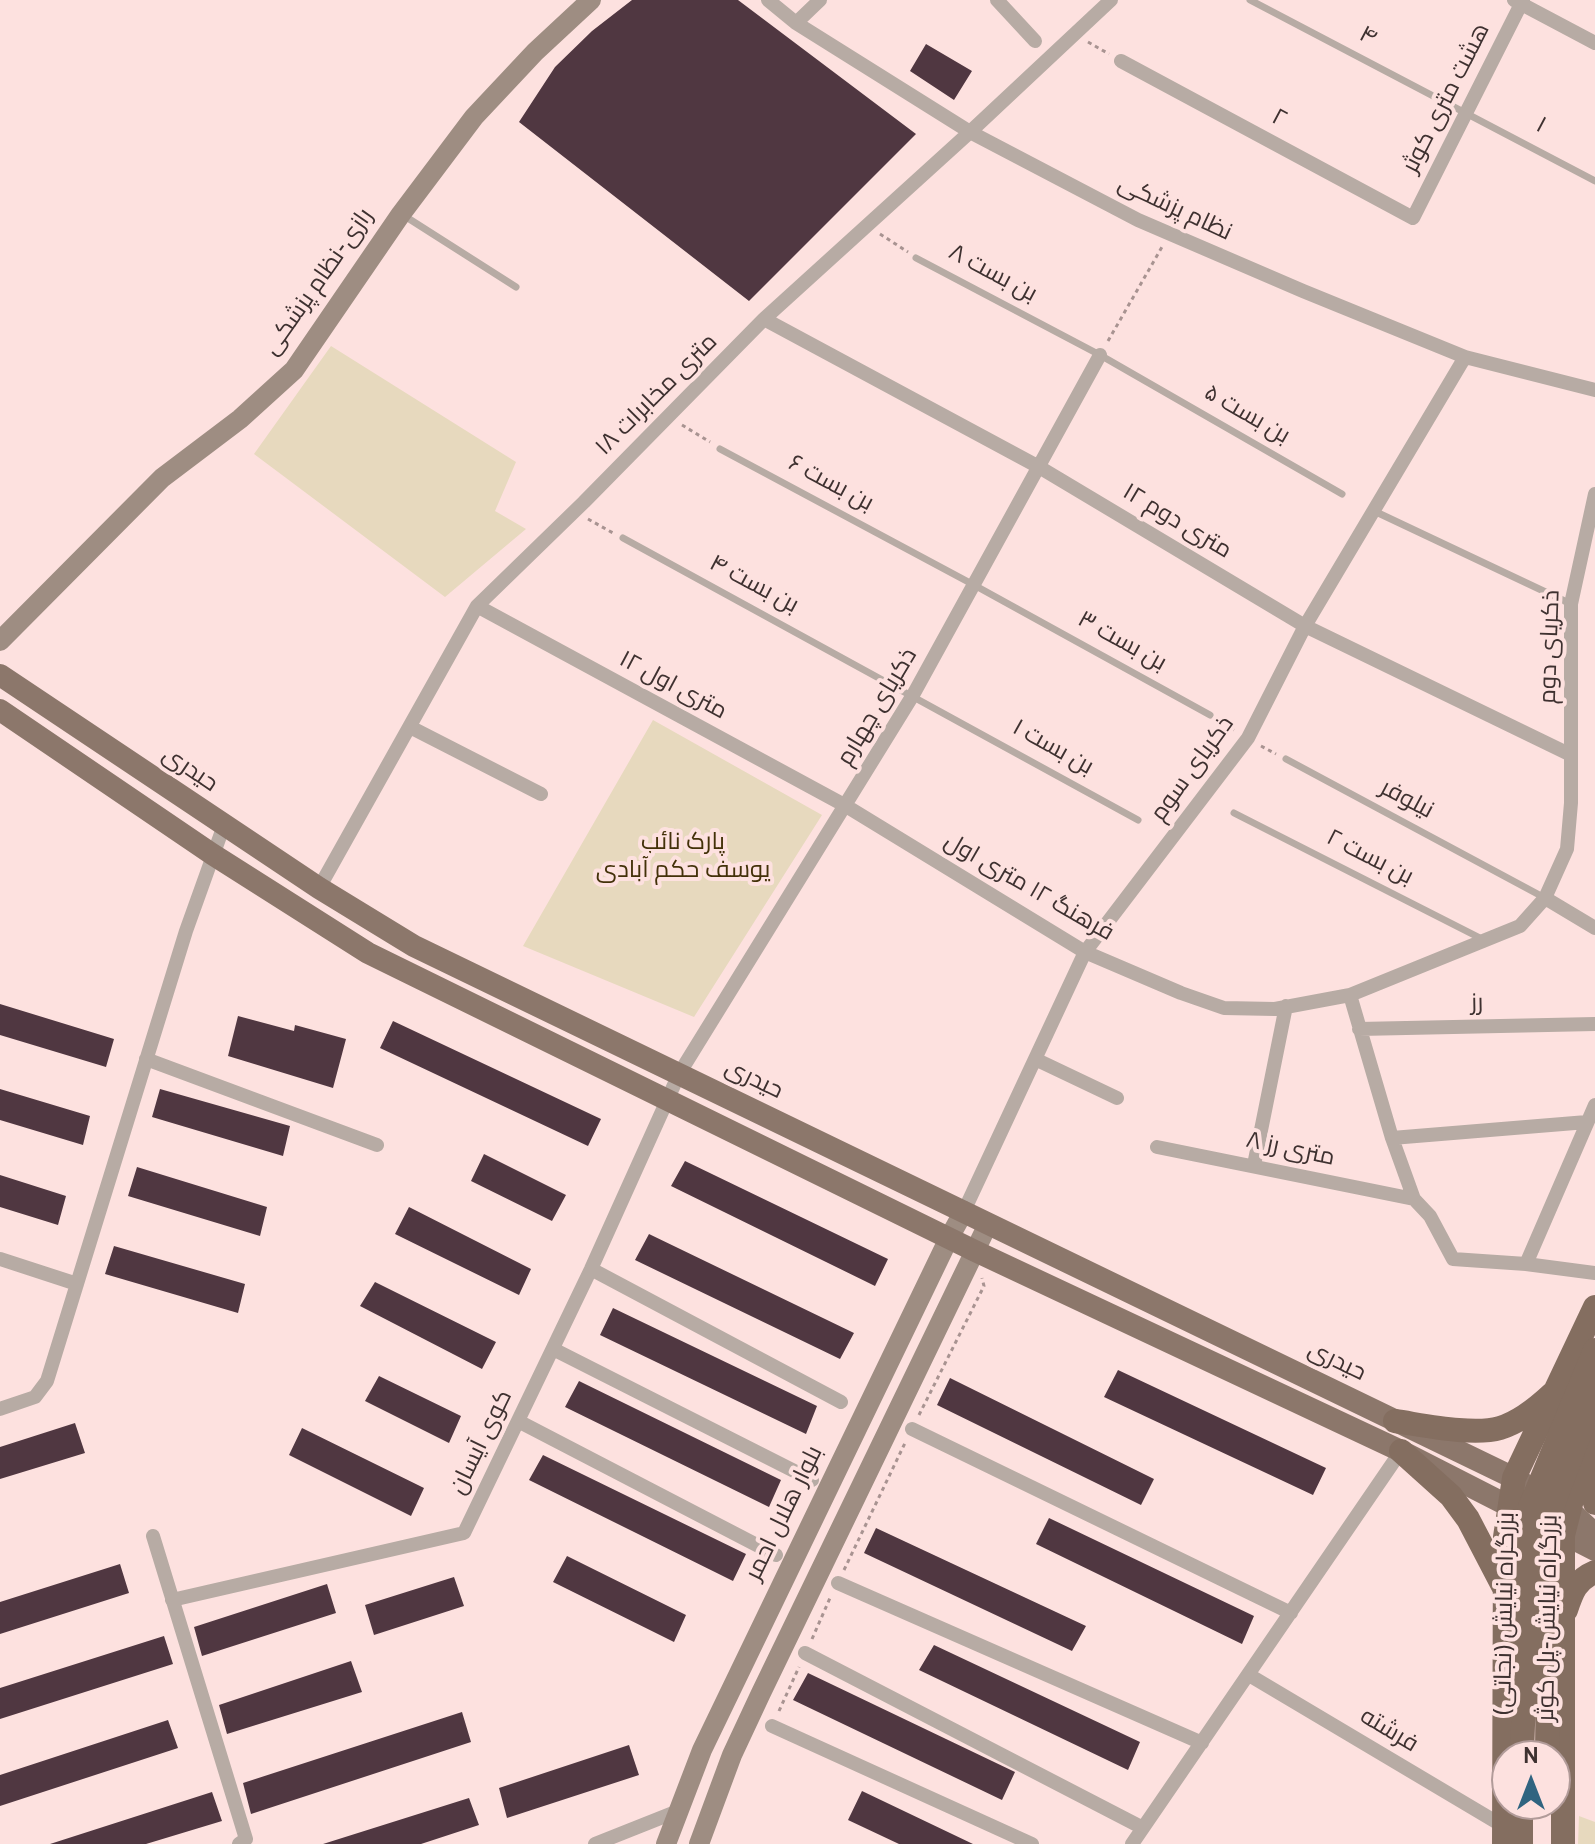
<!DOCTYPE html>
<html>
<head>
<meta charset="utf-8">
<style>
  body { margin:0 }
  #map { position:relative; width:1595px; height:1844px; overflow:hidden; background:#fde1df; font-family:Overpass,sans-serif }
  canvas { display:block }
  .north { position:absolute; left:1491px; top:1740px; width:80px; height:80px; box-sizing:border-box; background:#fde1df; border:2px solid #b19b99; border-radius:50%; rotate:0deg; font-size:22px; font-weight:700; line-height:32px; text-align:center; color:#3e3130 }
  .north::after { content:''; display:block; margin:auto; width:28px; height:36px; background:#306480; clip-path:polygon(50% 0,100% 100%,50% 72%,0 100%) }
</style>
</head>
<body>
<div id="map">
<canvas width="1595" height="1844"></canvas>
<div class="north">N</div>
</div>
<script>
const c = document.querySelector('canvas').getContext('2d');
c.lineJoin = 'round';
function fill(path, color) { c.fillStyle = color; c.fill(path, 'evenodd'); }
function stroke(path, color, width, dash) { c.strokeStyle = color; c.lineWidth = width; c.lineCap = dash ? 'butt' : 'round'; c.setLineDash(dash || []); c.stroke(path); }
function drawText(font, color, halo, rows, align = 'center') {
  c.font = font + ' Overpass,Cairo,sans-serif'; c.lineWidth = 8; c.setLineDash([]); c.textBaseline = 'middle'; c.strokeStyle = halo; c.fillStyle = color; for (const [text, x, y, turn = 0] of rows) {
    c.save(); c.translate(x, y); c.rotate((+turn || 0) * Math.PI / 180); c.textAlign = isNaN(turn) ? turn : align; if (halo) c.strokeText(text, 0, 0); c.fillText(text, 0, 0); c.restore();
  }
}
fill(new Path2D(`
  M331,346l185,116 -21,49 31,18 -81,68 -191,-143z
  M653,720l169,95 -128,202 -171,-71z
  M1579,1816l16,6v22h-17z`), '#e7d9be');
fill(new Path2D(`
  M632,0h106l178,134 -167,167 -230,-179 36,-55 37,-36z
  M926,44l46,27 -18,29 -44,-29z
  M0,1004l114,35 -8,28 -106,-32z
  M238,1016l56,15 1,-6 51,14 -13,49 -105,-32z
  M393,1021l208,98 -13,27 -208,-98z
  M0,1089l90,27 -7,29 -83,-25z
  M160,1089l130,37 -7,30 -131,-39z
  M484,1154l82,41 -14,26 -81,-40z
  M685,1161l203,98 -13,27 -204,-100z
  M137,1167l130,40 -7,29 -132,-40z
  M0,1175l66,21 -8,29 -58,-18z
  M409,1207l122,62 -12,26 -124,-61z
  M649,1234l205,99 -14,26 -205,-99z
  M114,1246l131,38 -7,29 -133,-39z
  M375,1282l121,60 -14,27 -122,-63z
  M613,1308l204,98 -11,28 -206,-99z
  M1118,1370l208,98 -13,27 -209,-98z
  M379,1376l82,40 -12,27 -84,-42z
  M950,1378l204,101 -13,26 -204,-100z
  M579,1381l202,99 -12,27 -204,-100z
  M75,1423l10,30 -85,26v-32z
  M302,1428l122,60 -13,28 -122,-61z
  M543,1455l203,99 -13,27 -204,-101z
  M1049,1518l205,98 -12,28 -206,-100z
  M876,1528l210,98 -14,25 -208,-98z
  M567,1556l119,59 -12,27 -121,-60z
  M120,1564l9,29 -129,41v-32z
  M454,1577l10,29 -90,29 -9,-30z
  M327,1584l9,29 -134,43 -8,-29z
  M164,1636l9,28 -173,55v-31z
  M934,1645l206,97 -12,28 -209,-100z
  M351,1661l11,31 -135,42 -8,-29z
  M808,1673l207,99 -13,28 -209,-100z
  M462,1712l9,30 -220,72 -8,-31z
  M168,1720l10,28 -178,58v-31z
  M629,1745l10,30 -132,43 -8,-30z
  M862,1791l111,53h-74l-51,-24z
  M212,1792l10,29 -76,23h-96z
  M469,1798l10,27 -58,19h-98z`), '#503741');
stroke(new Path2D(`
  M1088,42l21,12
  M880,234l28,18
  M1108,341l54,-94
  M682,425l28,17
  M588,519l25,14
  M1220,721l14,9
  M1261,746l15,8
  M919,1415l65,-129 -2,-8
  M844,1570l61,-127
  M812,1639l18,-41
  M779,1711l20,-44`), '#a89391', 3, [4, 4]);
stroke(new Path2D(`
  M1250,0l345,181
  M403,215l113,72
  M916,258l184,97 242,139
  M720,449l254,136 236,130
  M1374,511l197,93
  M623,538l515,282
  M1286,759l259,139
  M1234,813l248,126`), '#b7aba4', 7);
stroke(new Path2D(`
  M768,0l28,23 174,109 168,88 165,71 162,66 130,33
  M997,0l38,41
  M1514,0l81,43
  M796,23l24,-23
  M1121,61l292,157 110,-218
  M764,319l275,148 266,159 266,129
  M477,606l369,200 239,146 96,41 43,15 51,1 75,-14 170,-69 25,-28 22,-49 4,-46v-199l24,-110
  M410,727l131,67
  M319,888l158,-282 107,-104 180,-183 206,-187 141,-132
  M1545,898l50,30
  M1350,995l42,143 22,61 16,17 23,43 73,5 69,9
  M1359,1029l236,-5
  M146,1059l231,86
  M1035,1059l82,39
  M1392,1138l195,-16
  M1157,1147l257,52
  M1254,1165l32,-159
  M964,1211l121,-259 163,-214 57,-112 160,-269
  M0,1259l77,25
  M1526,1264l69,-159
  M591,1269l250,133
  M553,1349l259,131
  M0,1409l35,-12 12,-16 139,-450 38,-106
  M518,1421l258,134
  M912,1429l379,184
  M153,1536l93,303 -7,5
  M838,1583l364,160
  M172,1600l292,-67 127,-264 88,-195 234,-379 187,-340
  M805,1653l338,175
  M1249,1675l254,151
  M772,1726l260,118
  M595,1844l83,-33
  M1132,1844l269,-393`), '#b7aba4', 14);
stroke(new Path2D(`
  M0,641l162,-163 78,-59 54,-49 107,-156 73,-97 61,-65 56,-52
  M666,1844l36,-94 247,-512 15,-27
  M699,1844l33,-89 29,-62 227,-469`), '#9e8d82', 20);
stroke(new Path2D(`
  M0,675l319,213 95,58 1100,532 54,31 27,25
  M0,710l212,144 156,99 607,298 426,200 194,99`), '#8c776b', 22);
stroke(new Path2D(`
  M1395,1421c28,4 78,15 105,7 20,-6 37,-20 52,-34
  M1401,1451l50,45 17,23 36,69
  M1595,1458l-3,11 3,34
  M1566,1610c6,-18 10,-30 29,-38
  M1521,1804v40
  M1504,1844l1,-307 9,-59 81,-171
  M1563,1844v-309l13,-51 19,-45`), '#846e60', 24);
stroke(new Path2D(`
  M1522,1756l8,-249 65,-157
  M1547,1756l2,-241 46,-122`), '#846e60', 24);
drawText('24px', '#3e3130', '#fde1df', [
  ["۴",1367,38,28],
  ["هشت متری کوثر",1448,99,-63],
  ["۲",1278,120,28],
  ["۱",1540,127,28],
  ["نظام پزشکی",1174,210,25],
  ["بن بست ۸",992,275,28],
  ["رازی-نظام پزشکی",320,283,-55],
  ["۱۸ متری مخابرات",658,396,-45],
  ["بن بست ۵",1246,416,30],
  ["بن بست ۶",830,485,28],
  ["۱۲ متری دوم",1176,523,31],
  ["بن بست ۴",753,586,28],
  ["بن بست ۳",1121,643,29],
  ["ذکریای دوم",1552,647,-88],
  ["۱۲ متری اول",672,687,28],
  ["ذکریای چهارم",879,708,-59],
  ["بن بست ۱",1052,749,29],
  ["ذکریای سوم",1194,770,-54],
  ["حیدری",189,771,34],
  ["نیلوفر",1406,801,28],
  ["بن بست ۲",1369,859,27],
  ["فرهنگ ۱۲ متری اول",1028,889,30],
  ["رز",1477,1005,-1],
  ["حیدری",753,1081,26],
  ["۸ متری رز",1290,1151,12],
  ["حیدری",1336,1363,26],
  ["کوی آیسان",483,1443,-64],
  ["بلوار هلال احمر",786,1514,-64],
  ["بزرگراه نیایش (نجاتی)",1507,1614,-89],
  ["بزرگراه نیایش-پل کوثر",1550,1618,-89],
  ["فرشته",1388,1732,31]
]);
drawText('24px', '#433109', '#fde1df', [
  ["پارک نائب",683,844],
  ["یوسف حکم آبادی",683,872]
]);
</script>
</body>
</html>
